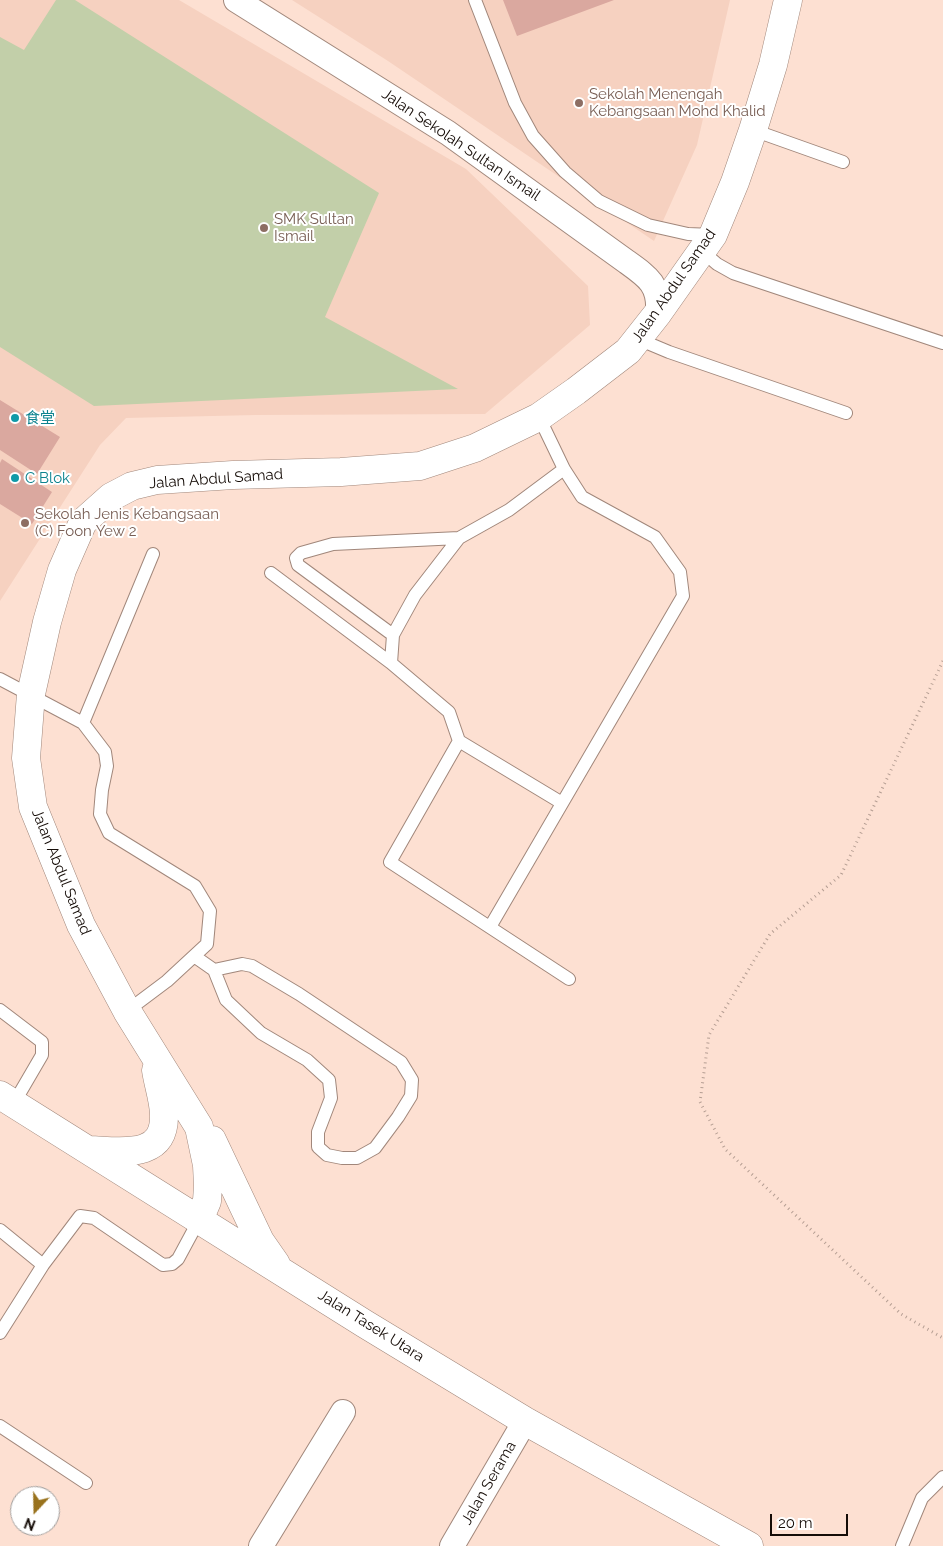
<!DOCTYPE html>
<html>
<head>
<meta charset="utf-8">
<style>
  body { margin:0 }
  #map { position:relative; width:943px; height:1546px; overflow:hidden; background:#fde0d2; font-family:Raleway,sans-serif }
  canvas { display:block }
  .north { position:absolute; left:10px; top:1486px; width:50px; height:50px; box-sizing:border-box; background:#fff; border:1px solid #a19e9c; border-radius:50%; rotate:201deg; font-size:14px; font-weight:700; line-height:20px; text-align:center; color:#150c07 }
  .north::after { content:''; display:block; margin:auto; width:18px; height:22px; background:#99721d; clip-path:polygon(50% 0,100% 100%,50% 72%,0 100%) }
  .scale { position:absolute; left:770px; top:1514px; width:78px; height:22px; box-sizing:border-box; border:2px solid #150c07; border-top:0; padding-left:6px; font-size:15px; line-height:18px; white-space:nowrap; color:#150c07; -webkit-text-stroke:4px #fff; paint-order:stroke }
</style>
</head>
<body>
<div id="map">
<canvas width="943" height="1546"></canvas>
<div class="north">N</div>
<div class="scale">20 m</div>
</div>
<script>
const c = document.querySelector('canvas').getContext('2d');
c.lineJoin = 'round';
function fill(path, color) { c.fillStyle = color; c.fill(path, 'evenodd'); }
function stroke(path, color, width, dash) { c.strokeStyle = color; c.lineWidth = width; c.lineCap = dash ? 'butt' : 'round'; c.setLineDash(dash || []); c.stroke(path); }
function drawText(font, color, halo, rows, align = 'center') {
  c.font = font + ' Raleway,"Noto Sans SC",sans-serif'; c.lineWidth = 4; c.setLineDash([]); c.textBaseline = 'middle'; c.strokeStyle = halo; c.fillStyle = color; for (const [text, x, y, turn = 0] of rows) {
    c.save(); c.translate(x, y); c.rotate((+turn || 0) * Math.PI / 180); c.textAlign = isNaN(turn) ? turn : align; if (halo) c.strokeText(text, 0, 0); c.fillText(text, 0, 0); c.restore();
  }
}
fill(new Path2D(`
  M0,0h179l287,169 122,117 2,39 -105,89 -229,1 -130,3 -26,27 -100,156z
  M292,0h438l-33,145 -43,96 -266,-180z`), '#f6d1c0');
fill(new Path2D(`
  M56,0h19l304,193 -54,124 133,72 -364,17 -94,-59v-310l24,13z`), '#c2cfa9');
fill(new Path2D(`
  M503,0h111l-97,36z
  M0,400l60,37 -23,37 -37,-24z
  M2,459l50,33 -20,32 -32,-20v-41z`), '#daa89f');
const lane = new Path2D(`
  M475,0l40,103 18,33 32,36 34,29 49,24 40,9 25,1
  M753,130l90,32
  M702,251l15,13 16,9 210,70
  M638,339l31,13 177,61
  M271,573l120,90
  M393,635l-95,-70 -2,-7 5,-5 32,-9 126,-6
  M0,679l83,44 22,29 2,14 -5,24 -2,24 9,19 86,53 15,25 -3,33 -40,37 -40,30
  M83,723l70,-169
  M459,741l-69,121 179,117
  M562,803l-103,-62 -10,-29 -58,-49 2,-28 22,-40 44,-57 50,-28 55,-41
  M490,927l193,-331 -3,-24 -25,-35 -73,-40 -18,-28 -25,-52
  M194,956l20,14 12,30 35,33 46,27 22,20 2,18 -13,34v15l9,8 15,3h15l18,-10 23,-31 13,-21 1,-16 -11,-18 -102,-68 -47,-28 -10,-2 -28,6
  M0,1010l42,32v13l-28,48
  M0,1230l43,35
  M0,1333l43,-68 37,-49 14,2 69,47 9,-1 6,-5 21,-39
  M0,1426l86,57
  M902,1546l20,-48 21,-21`);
const street = new Path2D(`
  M236,0l212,133 179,129c21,15 33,23 31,51
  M261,1546l82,-134
  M452,1546l73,-125`);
const secondary = new Path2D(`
  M0,1095l365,229 160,97 224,125
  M212,1140l48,101 16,23
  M90,1150c31,1 75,10 74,-35 0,-14 -6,-31 -8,-45
  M199,1220l8,-19 1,-15 -1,-21 -8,-38 -72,-116 -46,-86 -48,-118 -7,-49 5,-64 16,-72 15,-52 21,-48 28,-25 21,-11 25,-6 76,-5 108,-3 79,-6 55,-18 64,-31 37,-26 52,-40 30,-38 55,-78 22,-53 18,-52 20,-65 15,-65`);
stroke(lane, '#a1877b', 14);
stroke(street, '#a1877b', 26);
stroke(secondary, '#a1877b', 29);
stroke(new Path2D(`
  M943,661l-102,214 -71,59 -61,101 -9,67 25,47 176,165 42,24`), '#b59e93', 3, [1, 4]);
stroke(lane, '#fff', 12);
stroke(street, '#fff', 24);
stroke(secondary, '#fff', 28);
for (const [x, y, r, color] of [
  [579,103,5,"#8d6e63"],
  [264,228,5,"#8d6e63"],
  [15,418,5,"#0f9aa8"],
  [15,478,5,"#0f9aa8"],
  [25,523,5,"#8d6e63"]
]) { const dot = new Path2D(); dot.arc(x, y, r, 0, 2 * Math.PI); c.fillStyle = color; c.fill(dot); stroke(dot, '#fff', 2); }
drawText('15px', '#785e54', '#fff', [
  ["Sekolah Menengah",589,94],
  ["Kebangsaan Mohd Khalid",589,111],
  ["SMK Sultan",274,219],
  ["Ismail",274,236],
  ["Sekolah Jenis Kebangsaan",35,514],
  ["(C) Foon Yew 2",35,531]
], 'left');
drawText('15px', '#150c07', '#fff', [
  ["Jalan Sekolah Sultan Ismail",461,145,34],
  ["Jalan Abdul Samad",674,286,-55],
  ["Jalan Abdul Samad",216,479,-4],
  ["Jalan Abdul Samad",61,872,68],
  ["Jalan Tasek Utara",371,1326,32],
  ["Jalan Serama",489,1483,-60]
]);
drawText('15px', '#0d838f', '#fff', [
  ["食堂",25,418],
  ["C Blok",25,478]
], 'left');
</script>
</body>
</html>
